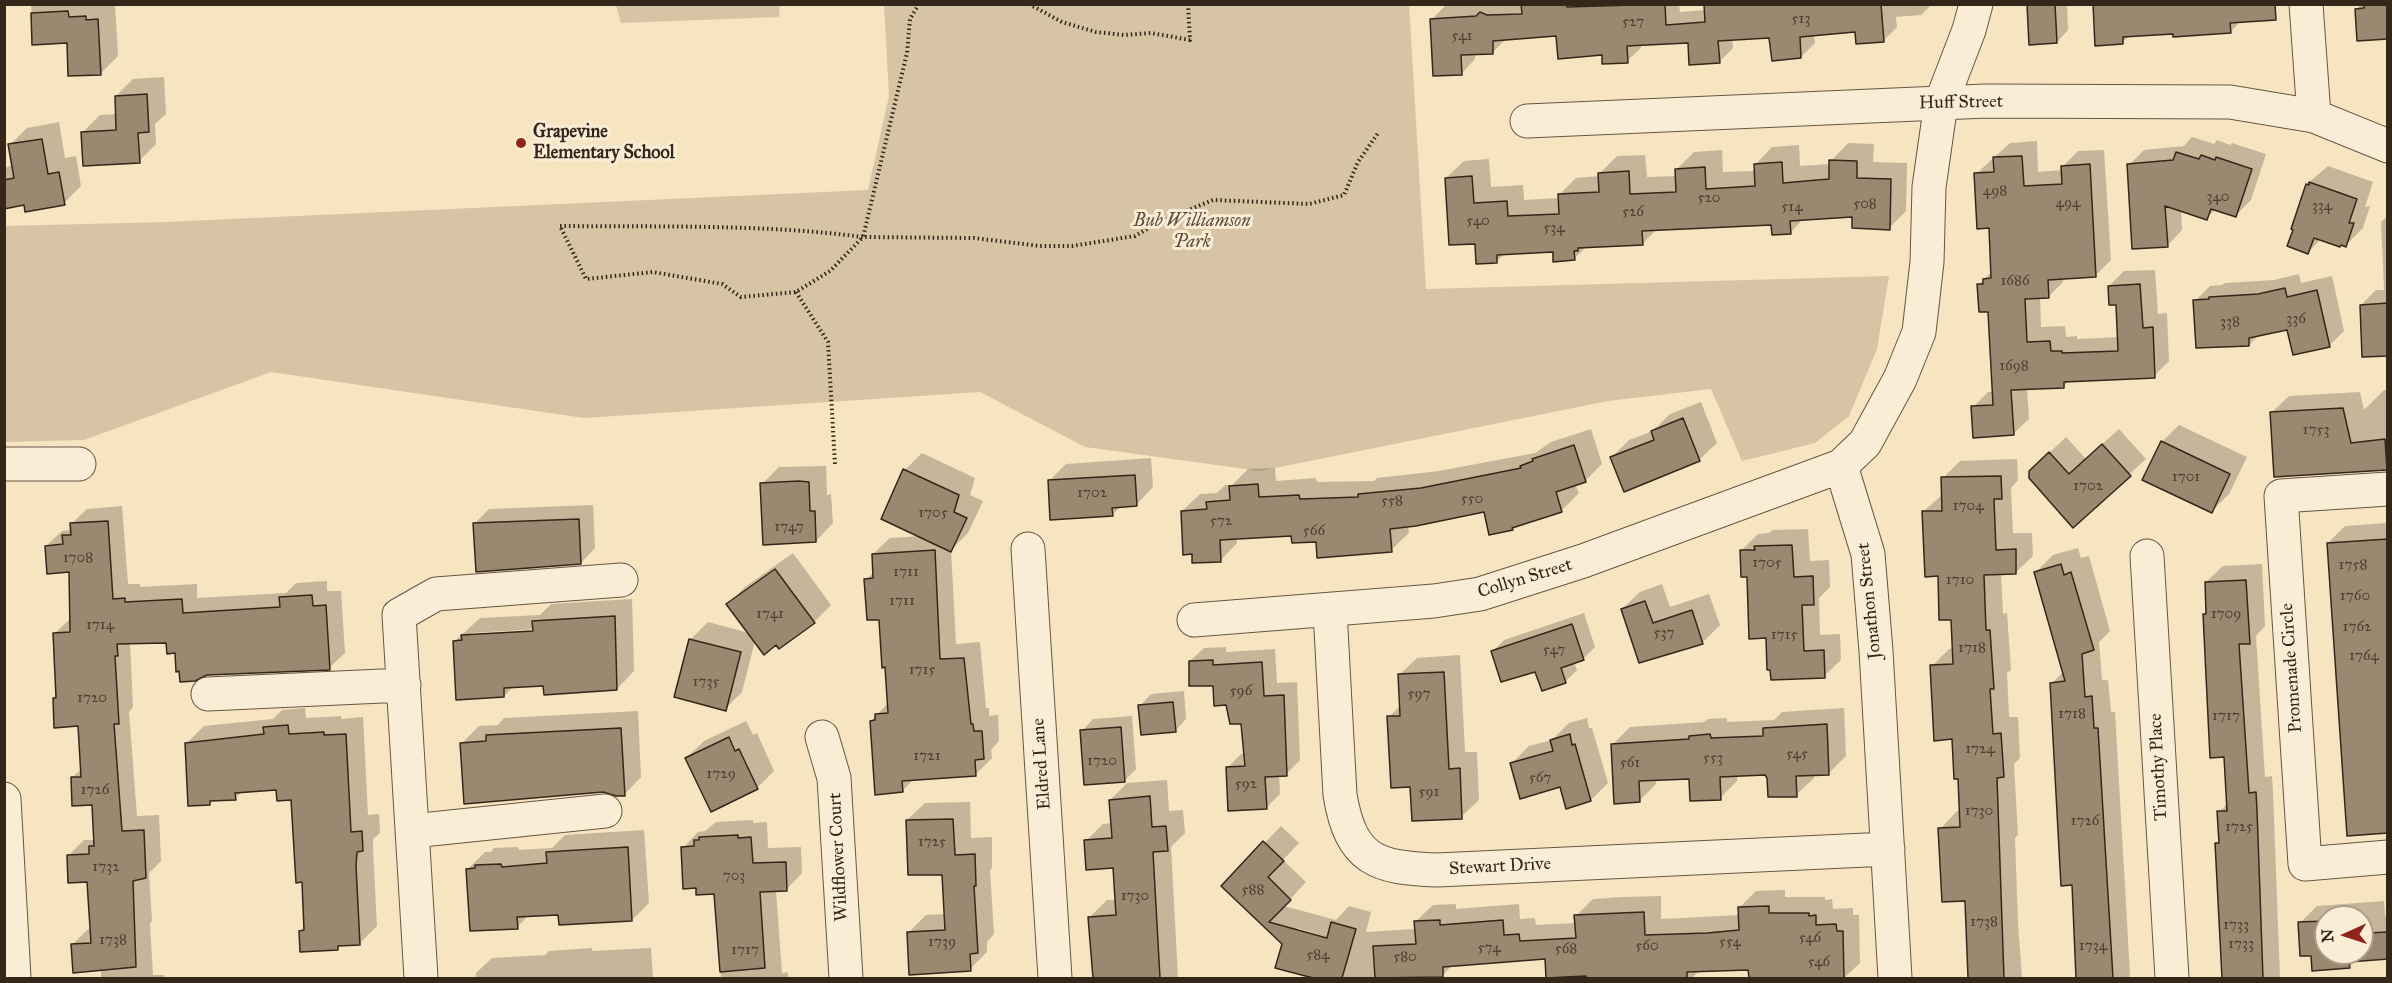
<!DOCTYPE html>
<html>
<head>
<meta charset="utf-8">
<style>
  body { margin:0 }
  #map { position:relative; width:2392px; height:983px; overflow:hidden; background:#f7e4c0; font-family:"IM FELL Great Primer",serif }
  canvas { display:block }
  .frame { position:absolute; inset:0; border:6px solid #35261a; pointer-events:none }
  .north { position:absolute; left:2314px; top:905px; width:60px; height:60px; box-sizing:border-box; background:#faedd6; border:2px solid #ab9d8b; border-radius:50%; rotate:267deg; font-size:16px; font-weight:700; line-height:24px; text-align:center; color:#35261a }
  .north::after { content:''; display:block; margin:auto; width:21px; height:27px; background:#8f2418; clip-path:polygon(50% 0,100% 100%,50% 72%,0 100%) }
</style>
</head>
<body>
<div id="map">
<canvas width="2392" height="983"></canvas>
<div class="frame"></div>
<div class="north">N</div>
</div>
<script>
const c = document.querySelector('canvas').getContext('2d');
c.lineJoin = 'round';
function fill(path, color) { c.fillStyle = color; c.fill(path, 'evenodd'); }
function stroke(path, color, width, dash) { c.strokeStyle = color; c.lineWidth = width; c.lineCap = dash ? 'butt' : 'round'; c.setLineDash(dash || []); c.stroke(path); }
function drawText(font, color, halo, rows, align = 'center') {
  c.font = font + ' "IM FELL Great Primer",serif'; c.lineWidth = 6; c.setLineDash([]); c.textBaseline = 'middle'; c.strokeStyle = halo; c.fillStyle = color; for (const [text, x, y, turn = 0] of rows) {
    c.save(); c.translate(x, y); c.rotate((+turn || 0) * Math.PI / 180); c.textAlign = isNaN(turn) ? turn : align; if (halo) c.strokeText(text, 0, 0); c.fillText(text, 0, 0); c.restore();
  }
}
fill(new Path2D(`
  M1409,4l17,285 463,-13 -12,73 -28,67 -34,27 -73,18 -31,-72 -103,12 -348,70 -175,-24 -105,-55 -396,26 -313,-46 -187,68 -79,2v-216l160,-4 703,-32 21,-94 -5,-91z
  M616,5v-1l164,1 -1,12 -158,6z`), '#d6c4a4');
fill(new Path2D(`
  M31,4h84l3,52 -17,17 -33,-32 -34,2z
  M1467,4h212l1,8 26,-2v-6h226l-11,11 -25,2 1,10 -14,14 -27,-11 -42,4 1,9 -14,14 -30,-21 -39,3 1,9 -14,14 -29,-21 -49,3v4l-14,13 -70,-27 -50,4 -14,14 -18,1v6l-13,14 -30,-54 13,-13z
  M2029,4h38l1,26 -11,12z
  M2094,4l147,17 -11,11h-56l-44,3 -8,8z
  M2361,4h27l-32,6z
  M164,77l2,37 -11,10 1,20 -17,17 -56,-29 17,-17 17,-1 -1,-18 17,-17z
  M59,122l6,36 11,-2 5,30 -17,17h-39l-21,4v-39l9,-3 -3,-20 17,-17z
  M2192,137l22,7 3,-4 13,5 2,-2 34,11 -15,46 -15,15 -20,-6 -10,9 -25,-9 1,21 -15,16 -38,-81 15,-15 40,-4z
  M2037,141l1,31 25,-2v-4l15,-15 26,-1 7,110 -15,15 -33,3v4l-15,15h-8l1,30 24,-1 1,11 11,-1v3l42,-2 -2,-34 -8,-17 15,-15 31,-1 3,44 9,-1 2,48 -15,15 -84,4 -6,6 -37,2 2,31 -16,15 -40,-27 15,-15h6l-5,-82 -10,-25 13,-14 -2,-45 -14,-52 34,-31z
  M1848,143l26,1 -1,18 34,1 -1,48 -17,17 -35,-13 -50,3 -14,15 -18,-9 -115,5 -15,15 -55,2 -13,13 -20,-8 -49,2 -8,8 -21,-19 -30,-64 18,-17 25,-2 2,28 32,-2 1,15 35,-2v-3l17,-17 24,-2v-3l17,-17 28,-1 2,22 30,-1v-7l17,-17 28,-2 1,22 32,-1v-6l17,-18 27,-2 1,21 31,-2v-3z
  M2328,166l45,16 -8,25 5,-1 -7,22 -17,17 -25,-6 -13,13 -13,-23 12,-45z
  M2388,215v139l-27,-49 15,-15h8l-3,-68z
  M2299,274l2,9 31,-7 12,55 -15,15 -41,-18 -29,7 -10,10 -54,-44 15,-15 12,-1 3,-2 49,-3z
  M2384,390h4v79l-113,6 -4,-62 18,-17 71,-4 4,18z
  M1701,402l16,41 -18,17 -87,-3 17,-17 24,-9 17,-17z
  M2179,425l68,32 -18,37 -17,17 -50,-69z
  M1591,429l11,35 -17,17 -10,3 4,9 -18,18 -49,18 -26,-18 -78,14 1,8 -18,17 -99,-15 -55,3v5l-17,18 -27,-8 -11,-42 18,-17 17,-1 8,-8h7l16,-16 27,-1 1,13 40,-3 1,4 57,-1 3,-3 62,-7 96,-18 16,-11z
  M2119,429l27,30 -73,67 -26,-71 19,-18 20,22z
  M922,453l53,25 -5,17 13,6 -15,32 -17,17 5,94 24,-2 6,66h3v8l9,-1 1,26 -8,9 1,8 -17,17 -60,3 -13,13 -31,-70 18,-19 -8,-84 -15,-38 8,-8 -1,-18 17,-16 31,-2 -16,-66z
  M1151,458l2,29 -17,18 -15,1 -9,9 -63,-34 17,-17z
  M2017,459l1,21 -7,8 2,45h19l1,23 -18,17h-14l2,41 4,-1 4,57 -4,3 2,44h9l2,41 -6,6 4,71 -3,3 3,85 4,55h-52l-4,-78 -26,-71 17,-18h4l-2,-34 -6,-39 -21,-72 17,-17 5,-1 -2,-30 -28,-107 19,-17v-16l17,-17z
  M826,466l1,29 4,-1 2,29 -17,18 -54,-57 17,-17z
  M593,505l2,43 -14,15 -107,-39 15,-15z
  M122,506l6,78h12v3l57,-3v14l89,-5 10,-10 31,-2v10h14l4,62 -16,15 -153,-17 -8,-10 -38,1 3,65 -4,5 8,104 22,-1 2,46 -12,12 3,48 -2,2 3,52h11v3h-63v-9l-28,-25 15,-15h3l-3,-49 -20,-24 16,-16h11l-2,-37 -21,-25 10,-10 -3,-43 -25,-26 3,-4 -3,-61 17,-16v-47l-25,-25 16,-15 7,-1 2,-6 16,-15z
  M2388,523v309l-60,-289 17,-17z
  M1808,529l2,32 19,-1 1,27 -11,11 1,37 20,-1 1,26 -17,16 -57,-39 -26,-86 17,-17 11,-1 4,-3z
  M2078,548l3,10 8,-2 21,75 -11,11 3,38h6l3,32h4l15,262 -1,4h-51l-5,-94 -22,-200 13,-13 -29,-98 18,-18z
  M793,553l38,52 -17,17 -37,21 -22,-2 -13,51 -17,17 -34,-70 17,-17 41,11 -21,-29 17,-17z
  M2262,564l3,62 -9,10 9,141 7,-1 1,16 7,186h-56l-7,-134 3,-4 -1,-28 9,-9 -3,-48 -21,-141 4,-3 -2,-29 17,-16z
  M1662,584l8,23 39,-13 11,31 -18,18 -62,18 -18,-52 18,-17z
  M632,599l2,72 -17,18 -73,-5 -30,2 -10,10 -49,-55 25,-23 60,-3 11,-11zM540,629v3l-69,4v-3z
  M1584,613l11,34 -12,12 -9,3 3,8 -12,12 -72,-31 11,-11z
  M1226,647v5l49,-3 2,34 20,-1 3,78 -14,14h-7l1,20 -14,14 -39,-40 14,-14h4l-2,-32 -29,-38 -24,-23 14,-13z
  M1460,655l5,97h12l2,48 -18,17 -49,-31 -23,-69 12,-12 -2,-30 18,-17z
  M1184,691l2,28 -11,12 -35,-25 11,-12z
  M305,708l1,10 35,-2v3l22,-2 5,98 11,-1 1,19 -7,6v9l4,78 -17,17 -18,1 -5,4 -36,-17 5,-5 -3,-45 -10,-83 -15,-9 -35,2 -8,7 -22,1 -3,4 -24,-59 18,-18 69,-7 9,-9z
  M1844,708l2,48 -18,18h-14v4l-18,17 -31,-22 -28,1v7l-17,17 -30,-21 -34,1v6l-17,17 -26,-57 17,-17 74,-5 4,-3 19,-1v4l47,-2 8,-8z
  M638,711l3,66 -17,18 -162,-52 17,-17 19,-1 6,-7z
  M1132,716l4,53 -11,11 -43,-49 11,-12z
  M1587,718l2,10h3l16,55 -17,17 -80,-36 18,-18 23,-6 17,-17z
  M746,721l7,14 4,-2 17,38 -17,17 -71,-30 18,-17z
  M1167,780l2,31 14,-1 2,23 -14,14 7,131h-84l-4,-61 17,-17h10l-2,-34 -29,-25 17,-17 9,-1 -2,-23 17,-17z
  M970,802l1,36 21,-1v31l-2,2 4,64 -7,8v10l-17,17 -62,-36 18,-18 19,-1 -2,-41 -36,-53 18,-17z
  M753,820v3l14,-1 1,26 33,-1 1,26 -15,16 -11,1 6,83 6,-1v6h-67l-6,-86 -32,-44 15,-16 7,-1 11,-9z
  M1281,826l18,17 -16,17 23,22 -22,24 52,14 13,-14 22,6 -5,20 50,-3v-8l17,-16 23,-1v5l63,-5 1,15 15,-1 1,7 40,-2v-7l17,-17 30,-2 38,-1v23l79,-4 -1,-7 17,-17 29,-1v7h40v3l7,-1 1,10 20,-1v7h6l1,48 -16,15h-94v-10l-50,2 -8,8h-104v-4l-42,-16 -93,6 -10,11 -46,3h-80l-40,-11 6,-23 -60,-58zM1297,928l37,11v3l-37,-10z
  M644,830l5,73 -17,17 -73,-7 -30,2 -12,12 -49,-58 17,-17h6l3,-4 24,-1 1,3 33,-2 13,-13z
  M2384,901l1,15h3v42l-32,2 -7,7 -36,-13 -13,-31 17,-17zM2326,917h36v36h-36z
  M592,948v3l59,-3 2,30h-177v-5l16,-15 53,-3 4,-4z`), '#0003');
const building = new Path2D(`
  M1521,4h46v3l98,-3 1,21 39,-3 -1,-18h177l3,38 -28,2 -1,-12 -55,5 1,21 -29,3 -3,-23 -51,3 2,22 -31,2 -1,-22 -61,3 1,17 -26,1v-9l-44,4 -2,-23 -63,5v13l-32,1 1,20 -29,1 -3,-57 46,-3 4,-4 7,3 35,-1z
  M2027,4h28l2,39 -28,2z
  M2093,4h182l1,16 -46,3 1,10 -58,4v-3l-50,3v7l-28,2z
  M2364,4h24v35l-31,2 -2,-32 9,-1z
  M68,11l1,6 17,-1v4l12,-1 3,56 -33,1 -1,-33 -35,2 -1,-32z
  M147,94l2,38 -11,1 2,30 -57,3 -2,-34 35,-2 -1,-34z
  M42,139l6,35 11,-2 6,33 -40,7 -1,-7 -20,4v-29l10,-2 -6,-34z
  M2176,152l23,7 2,-4 14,5 1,-3 36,12 -16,48 -25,-8 -4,11 -42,-14 3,41 -36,2 -5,-85 46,-4z
  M2022,156l2,30 38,-2 -1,-18 29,-2 6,113 -48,3 1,18 -24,1 2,43 23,-1 1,10h11v2l56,-2 -2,-46h-7l-1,-19 32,-2 3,44 10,-1 2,51 -91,4v6l-53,2 3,45 -41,3 -2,-32 22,-1 -5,-93h-9l-2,-28h6v-5l8,-1 -2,-50 -12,1 -3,-56 20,-1 -1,-15z
  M1829,160l28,1v17l34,1 -1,51 -38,-2v-11l-62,4 1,13 -19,1 -1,-10 -129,6 1,14 -65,3v3h-4l1,9 -22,2v-10l-56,3v8l-21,1 -1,-20 -26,1 -4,-67 27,-2 2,27 33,-2 1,15 51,-2 -1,-20 41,-2 -1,-19 31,-2 1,23 46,-2 -1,-23 30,-2 1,22 49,-3 -1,-22 28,-2 1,21 46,-4z
  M2309,182l48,17 -8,24h5l-8,24 -5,-2 -1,2 -26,-9 -6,16 -21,-8 6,-16 -2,-1 15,-45 3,1z
  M2285,288l2,9 30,-7 13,57 -37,8 -6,-25 -38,8v8l-53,2 -3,-48 16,-1v-2l49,-3z
  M2388,303v53l-26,1 -2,-52z
  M2343,408l8,35 34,-4 2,31 -113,7 -4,-65z
  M1683,418l17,43 -76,31 -14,-35 44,-17 -3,-9z
  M2161,441l69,33 -18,39 -70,-33z
  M2102,444l29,32 -58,52 -44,-50v-7l20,-19 20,22z
  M1574,445l12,37 -30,10 6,20 -50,16 1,2 -24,5 -5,-23 -68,14 -26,3 2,23 -75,6 -1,-16 -24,1 -1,-7 -71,4 1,22 -29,1v-9l-9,1 -2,-44 26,-2 -1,-7 24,-2 -1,-14 29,-2 1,13 40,-2 1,4 58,-2v-3l63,-6 100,-20 -1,-2 13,-5 -1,-2z
  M903,469l56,26 -5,17 13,6 -16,34 -70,-33z
  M1135,475l2,31 -25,2 1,8 -63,4 -2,-40z
  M2001,476l1,23h-8l2,51 20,-1v25l-32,1 2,55h4l4,59h-4l3,45 8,-1 3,44 -7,1 7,200h-36l-3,-77 -23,1 -4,-74 22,-1 -2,-48h-4l-2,-40 -18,2 -4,-76 23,-1 -2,-44h-12l-1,-44 -13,1 -3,-66h20l-1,-34z
  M799,481l10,1 1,29h5l1,31 -53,3 -3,-62z
  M579,519l2,45 -105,8 -3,-49z
  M108,521l5,78 12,-1v4l57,-3 1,14 97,-6 -1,-10 33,-2 1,11 13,-1 4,65 -123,5 -12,6 -15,1 -1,-11 -3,1 -1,-19 -8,1 -1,-11 -49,1 1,12h-3l4,68h-5l8,107 22,-1 2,48 -13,3 3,86 -63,6 -2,-29 20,-1 -4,-61 -19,1 -1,-28 22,-1v-8h5l-2,-41 -20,1 -1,-29h10l-3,-51 -24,2 -1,-30h3l-3,-65 17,-1 -1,-60 -22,2 -2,-28 18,-2 -1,-9h9l-1,-12z
  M2388,539v294l-41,3 -20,-293z
  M1792,545l2,32 19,-1 1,29h-12l2,46 20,-1 1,28 -54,2 -1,-10h-3l-1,-32 -17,1 -2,-62h-6l-1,-27h15l-1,-4z
  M935,550l5,109 24,-1 7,66h2l1,7h8l2,28 -9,1 1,16 -74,5 1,11 -28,3 -5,-74 5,-1v-6l13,-1 -3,-46 -3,1 -3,-48h-12l-3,-41 9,-1 -1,-24z
  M2061,564l3,11 7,-3 23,78 -12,4 3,43 7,-1 2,32h4l15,250h-37l-4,-93 -11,1 -11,-203 15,-2 -31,-109z
  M775,569l40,54 -36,26 -3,-4 -12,10 -38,-51z
  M2246,580l4,64h-11l10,149 7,-1 1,18 6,168h-41l-7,-135h4l-2,-32h10l-3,-54 -14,1 -7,-144h3l-1,-32z
  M1645,601l8,22 39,-13 11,34 -64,19 -18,-54z
  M615,616l2,74 -73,5 -1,-9 -39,2v9l-48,3 -3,-59 9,-1 -1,-5 72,-4 -1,-10z
  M1572,624l12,36 -23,8 5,15 -24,8 -7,-19 -34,10 -10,-31z
  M689,639l52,13 -15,59 -52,-14z
  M1213,660v5l49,-3 2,34 20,-1 3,81 -22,1 2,32 -39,2 -2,-44 19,-1 -4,-42h-11l-4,-19 -12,1 -1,-20h-24v-25z
  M1444,672l5,97 11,-1 2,51 -50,2 -2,-34 -19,1 -4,-72h13l-2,-42z
  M1173,702l3,30 -35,3 -3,-30z
  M1827,724l2,51 -33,1 1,21h-29l-1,-19 -2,-3 -45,2 1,23 -31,1 -1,-22 -50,2 1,21 -26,2 -3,-60 78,-5v-3l21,-2 1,4 52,-2v-8z
  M288,725l1,9 35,-2v3l22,-1 5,98 11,-1 1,20 -6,1 -1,14 4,79 -22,1v4l-38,2 -1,-21 5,-1 -2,-48 -6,1 -5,-83 -14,1 -1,-11 -41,3 1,7 -26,1v4l-22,1 -3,-63 79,-9 -1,-7z
  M1121,727l4,55 -41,3 -4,-55z
  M621,728l4,68h-9l-13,-4 -139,12 -4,-61 26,-2v-6z
  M1570,734l2,11 3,-1 16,57 -25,8 -6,-22 -40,12 -10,-36 43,-12 -3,-11z
  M729,737l6,14 4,-2 19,40 -47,23 -26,-54z
  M1150,796l2,31 14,-1 2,25 -15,1 7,126h-67l-5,-61 28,-2 -3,-47 -27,2 -2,-30 28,-2 -3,-38z
  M953,819l2,36 20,-1 1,32h-2l4,67 -8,1 1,17 -62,4 -2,-43 38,-2 -3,-55h-34l-2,-55z
  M738,835v3l13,-1 2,26 33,-1 1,29 -27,1 5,76 -45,4 -6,-78 -18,1v-7l-13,1 -2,-42 13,-1v-6h5v-3z
  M1263,841l21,20 -16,16 23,23 -22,22 58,16 4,-16 25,7 -14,49h-29l-38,-10 7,-24 -61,-58z
  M628,847l4,74 -73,4 -1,-10 -41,2 1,12 -48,2 -4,-62 9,-1v-3l26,-1 1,3 45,-4 -1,-11z
  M1769,906v7h40v3l7,-1v10l20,-1 1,7h6l1,47h-95l-1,-8 -61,2v6h-100l-1,-2 -40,2 -1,-19 -102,8v10l-68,1 -2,-32 43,-2 -2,-23 26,-1v5l63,-5 1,15 15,-1 1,7 56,-3 -2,-23 70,-3 1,23 62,-2 32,-3 -1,-23z
  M2362,918h5l1,15 20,-1v27l-39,3 1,6 -38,3 -1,-15h-11l-2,-34 28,-1v32h36z`);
fill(building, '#9a8970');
stroke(building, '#35261a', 1.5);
const minor = new Path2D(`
  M2306,4l8,112
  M1527,121l459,-20 244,1 84,14 74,30
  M4,464h75
  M1841,466l27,88 8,97 19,327
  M2388,489l-107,7 24,368 83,-7
  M1028,549l27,429
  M2147,556l25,422
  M1330,611l10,184c11,65 36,73 97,75l451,-21
  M1194,620l240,-19 46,-7 103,-33 258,-95 24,-23 35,-64 19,-47 8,-70 2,-75 12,-84 28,-73 7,-26
  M208,694l196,-9
  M822,737l12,41 12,200
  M4,799l10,179
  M412,831l193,-20
  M421,978l-22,-363 37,-21 185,-14`);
stroke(minor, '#665644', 35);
stroke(new Path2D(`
  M919,4l-9,15 -3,34 -44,184 111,1 66,8h32l63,-10 24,-14 54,-22 96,4 35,-9 14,-33 20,-29
  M1029,4l33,18 34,10 28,3 27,-2 39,7 -2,-36
  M560,226c100,1 203,-2 303,11l-33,34 -34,21 -55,5 -19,-13 -69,-12 -67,7z
  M796,292l32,50 7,122`), '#35261a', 4, [1.5, 3]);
stroke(minor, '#faedd6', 33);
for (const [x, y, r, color] of [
  [521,143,6,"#8f2418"]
]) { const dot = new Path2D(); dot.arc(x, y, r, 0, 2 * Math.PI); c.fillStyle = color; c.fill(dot); stroke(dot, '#faedd6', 2); }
drawText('15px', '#4e3f30', null, [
  ["513",1801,19],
  ["527",1633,22],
  ["541",1462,36],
  ["498",1995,191],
  ["340",2218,197],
  ["520",1709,198],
  ["494",2068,203],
  ["508",1865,204],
  ["334",2322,206],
  ["514",1792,207],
  ["526",1633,212],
  ["540",1478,221],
  ["534",1554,228],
  ["1686",2015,281],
  ["336",2296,319],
  ["338",2230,322],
  ["1698",2014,366],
  ["1753",2316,430],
  ["1701",2186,477],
  ["1702",2088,486],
  ["1702",1092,493],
  ["550",1472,499],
  ["558",1392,501],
  ["1704",1968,506],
  ["1705",933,513],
  ["572",1221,521],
  ["1747",789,527],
  ["566",1314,531],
  ["1708",78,558],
  ["1705",1767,563],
  ["1758",2353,565],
  ["1711",906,572],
  ["1710",1960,580],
  ["1760",2355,596],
  ["1711",902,601],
  ["1741",770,614],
  ["1709",2226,614],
  ["1714",100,625],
  ["1762",2357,627],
  ["537",1664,633],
  ["1715",1784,635],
  ["1718",1972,648],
  ["547",1554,650],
  ["1764",2364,656],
  ["1715",922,670],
  ["1735",706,682],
  ["596",1241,691],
  ["597",1419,694],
  ["1720",92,698],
  ["1718",2072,714],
  ["1717",2226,716],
  ["1724",1980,749],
  ["545",1797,754],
  ["1721",927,756],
  ["553",1713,758],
  ["1720",1102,761],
  ["561",1630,763],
  ["1729",721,774],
  ["567",1540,778],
  ["592",1246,784],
  ["1726",95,790],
  ["591",1429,792],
  ["1730",1979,811],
  ["1726",2085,821],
  ["1725",2239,827],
  ["1725",932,842],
  ["1732",106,867],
  ["703",734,876],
  ["588",1253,890],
  ["1730",1135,896],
  ["1738",1984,922],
  ["1733",2236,925],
  ["546",1810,938],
  ["1738",113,940],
  ["1739",942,942],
  ["554",1730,942],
  ["1733",2241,944],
  ["560",1647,946],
  ["1734",2093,946],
  ["574",1489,948],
  ["568",1566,949],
  ["1717",745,950],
  ["584",1318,955],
  ["580",1405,957],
  ["546",1819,962]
]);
drawText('18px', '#35261a', '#faedd6', [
  ["Huff Street",1961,103,-1],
  ["Collyn Street",1525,579,-17],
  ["Jonathon Street",1870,601,-96],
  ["Promenade Circle",2292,668,-94],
  ["Eldred Lane",1042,764,-94],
  ["Timothy Place",2159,767,-93],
  ["Wildflower Court",839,857,-93],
  ["Stewart Drive",1500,867,-3]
]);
drawText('bold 18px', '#35261a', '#faedd6', [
  ["Grapevine",533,133],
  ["Elementary School",533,154]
], 'left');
drawText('italic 18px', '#5d4e3c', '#faedd6', [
  ["Bub Williamson",1192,222],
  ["Park",1192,243]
]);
</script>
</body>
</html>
